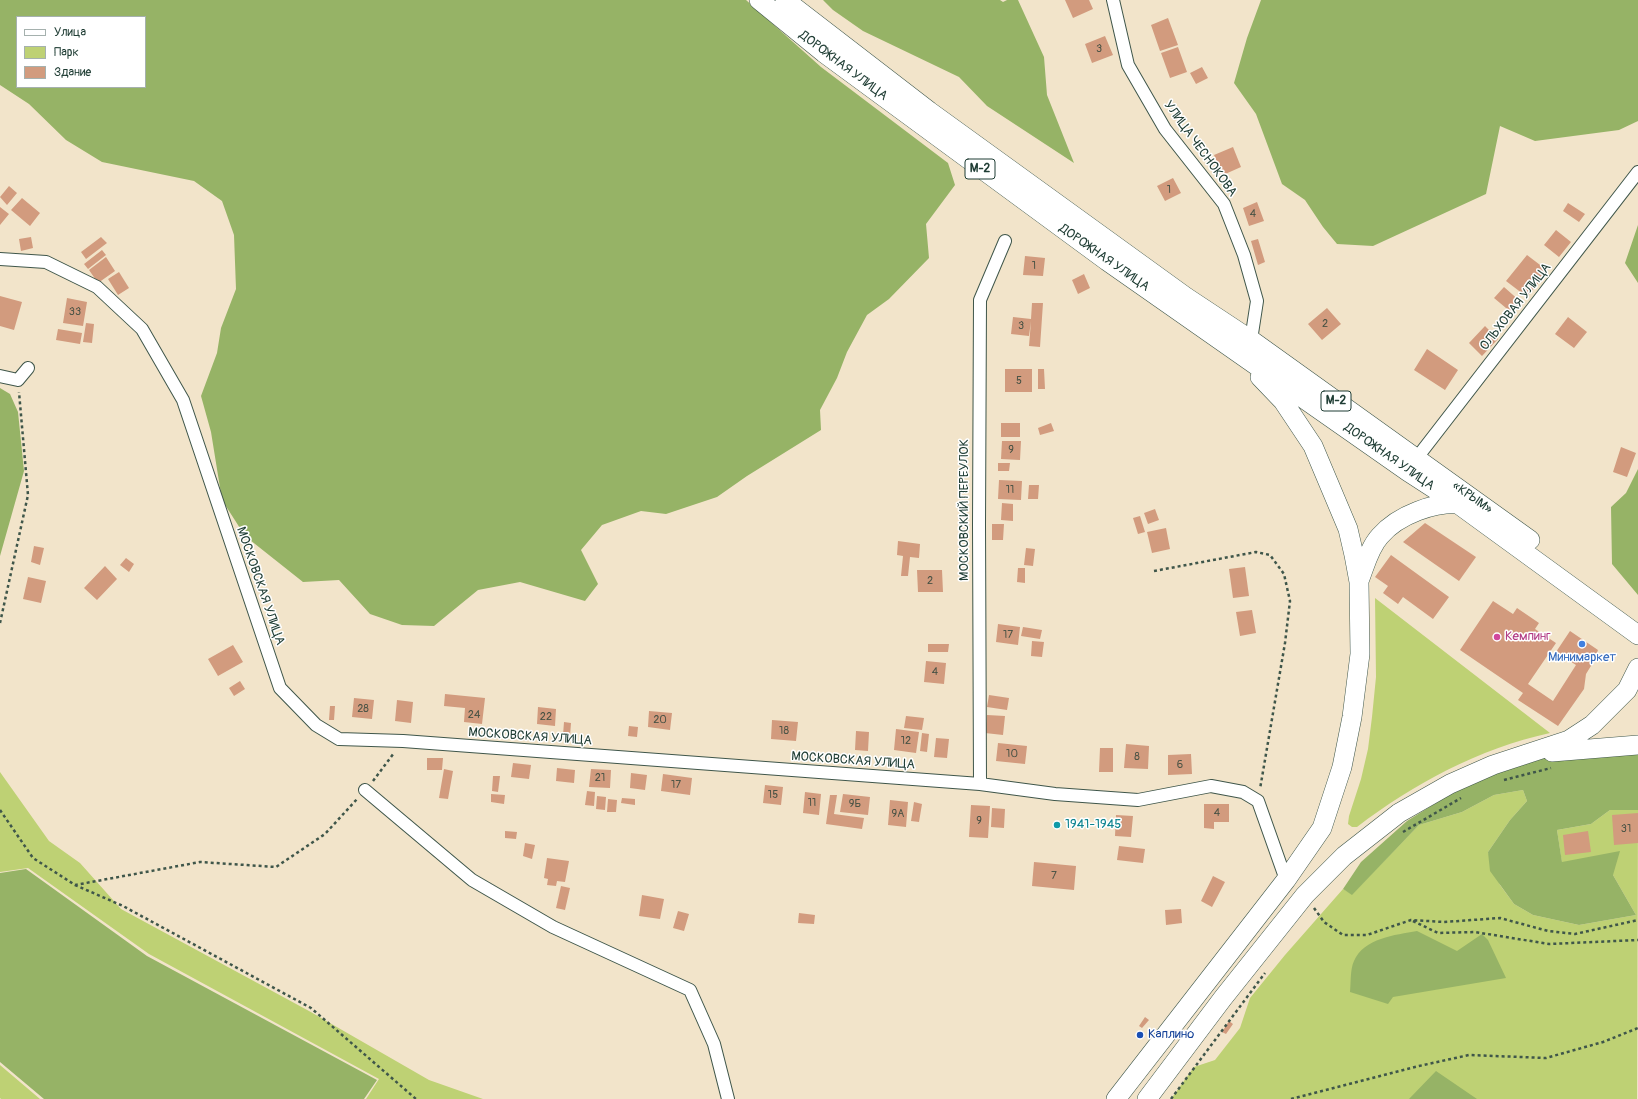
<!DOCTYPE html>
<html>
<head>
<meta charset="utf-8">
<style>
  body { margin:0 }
  #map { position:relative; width:1638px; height:1099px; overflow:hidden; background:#f2e4ca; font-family:Pangolin,sans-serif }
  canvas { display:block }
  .legend { position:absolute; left:16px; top:16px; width:130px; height:72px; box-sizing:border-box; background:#fff; border:1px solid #a5b1ae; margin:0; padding:5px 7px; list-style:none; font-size:12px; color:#1f3d34 }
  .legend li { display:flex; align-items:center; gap:8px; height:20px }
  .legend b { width:20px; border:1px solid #a5b1ae }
</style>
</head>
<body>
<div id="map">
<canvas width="1638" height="1099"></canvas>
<ul class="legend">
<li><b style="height:5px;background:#fff"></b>Улица</li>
<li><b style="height:11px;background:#bed174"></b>Парк</li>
<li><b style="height:11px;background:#d29b7e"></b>Здание</li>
</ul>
</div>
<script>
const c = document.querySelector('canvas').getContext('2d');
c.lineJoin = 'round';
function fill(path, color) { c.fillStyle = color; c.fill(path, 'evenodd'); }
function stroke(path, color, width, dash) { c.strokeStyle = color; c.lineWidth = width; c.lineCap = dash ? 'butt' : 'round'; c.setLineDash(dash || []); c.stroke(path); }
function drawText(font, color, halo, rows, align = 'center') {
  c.font = font + ' Pangolin,sans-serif'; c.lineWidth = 3; c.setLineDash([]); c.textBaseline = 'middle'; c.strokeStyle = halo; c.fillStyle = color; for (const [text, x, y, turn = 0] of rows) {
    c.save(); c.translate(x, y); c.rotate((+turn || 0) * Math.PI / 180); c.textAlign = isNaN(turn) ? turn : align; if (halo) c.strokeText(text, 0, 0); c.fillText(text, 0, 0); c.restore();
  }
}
fill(new Path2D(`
  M1375,598l175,135c-72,16 -135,50 -193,94h-5l-4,-3 1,-8 12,-37 7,-30 4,-32 4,-40z
  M0,772l49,69 31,22 41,46 188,102 120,69 54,19h-117l13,-20 -230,-125 -121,-86 -28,4z
  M1523,790l4,11 -17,19 -22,32 12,33 14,19 19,11 46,10 57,-10 -23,-40 -51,-12 -5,-33 34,-6 19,-14h28l-1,289h-466l23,-32 21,-7 25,-32 10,-30 35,-43 58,-66 9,5 67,-69 43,-13 32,-17z
  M0,1065l40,34h-39l-1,-1z`), '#bed174');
fill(new Path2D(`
  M0,0h746l75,67 127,96 7,22 -29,39 3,34 -40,41 -22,16 -20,37 -10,26 -17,32 1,20 -74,46 -30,21 -51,17 -25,-3 -39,14 -21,25 17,34 -13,17 -65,-19 -42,8 -44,36 -32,-1 -32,-11 -31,-34 -36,2 -58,-46 -23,-36 -11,-68 -10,-36 16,-43 4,-25 15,-39 -2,-54 -12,-34 -28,-20 -92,-19 -36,-22 -37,-36 -29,-19zM17,17h128v70h-128z
  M823,0h177l3,2 4,-2h11l26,57 3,38 27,68 -87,-57 -28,-29 -96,-46 -30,-21z
  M1261,0h377v121l-19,9 -84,11 -35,-15 -14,68 -113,52 -36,-2 -14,-17 -18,-27 -23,-16 -26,-70 -22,-31 13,-45z
  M1638,225v58l-13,-20z
  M0,388l10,6 8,18 6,59 -24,85z
  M1638,469v126l-26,-31 -1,-57 15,-14z
  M1638,754v56h-28l-19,14 -34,6 5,32 58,-11 -7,24 23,40 -57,10 -46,-10 -19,-11 -24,-33 -2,-19 22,-32 17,-19 -4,-11 -29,5 -32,17 -43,13 -67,70 -9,-6 18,-27 46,-41 63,-39 81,-26z
  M26,869l121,87 230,124 -13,19h-320l-44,-37v-189z
  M1417,931l40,20 25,-17 6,6 18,38 -113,19 -5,7 -38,-12c1,-9 0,-23 4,-31 10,-23 41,-26 63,-30z
  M1436,1071l41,28h-68z`), '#96b366');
fill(new Path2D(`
  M1065,0h24l4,9 -20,9z
  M1168,18l10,27 -18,6 -9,-26z
  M1105,36l8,19 -21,8 -7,-19z
  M1178,47l9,25 -17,6 -9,-25z
  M1202,67l6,11 -12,6 -6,-11z
  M1233,147l8,20 -18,8 -9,-20z
  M1173,178l8,15 -16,8 -8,-15z
  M9,186l8,7 -10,12 -7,-8z
  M22,198l18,15 -10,13 -19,-16z
  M1257,202l7,19 -15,5 -6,-18z
  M1568,203l17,11 -6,8 -16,-11z
  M0,207l9,7 -9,11z
  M1556,230l15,12 -12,15 -15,-12z
  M31,237l2,11 -12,3 -2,-12z
  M101,237l6,6 -21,16 -5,-7z
  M1258,239l7,23 -7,3 -7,-24z
  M102,250l4,5 -18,14 -4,-5z
  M1527,255l21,16 -21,26 -21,-16z
  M1025,256l20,2 -2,18 -20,-1z
  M106,257l9,14 -17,12 -9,-13z
  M119,272l10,16 -11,7 -10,-16z
  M1084,274l6,14 -12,6 -6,-14z
  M1504,287l17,15 -9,11 -18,-15z
  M0,296l22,6 -8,28 -14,-4z
  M67,298l20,4 -4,24 -20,-3z
  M1032,303h11l-3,44 -11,-1 2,-25 -2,15 -18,-2 2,-17 18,2z
  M1327,308l14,16 -19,16 -14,-16z
  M1568,317l19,15 -13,16 -19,-14z
  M86,323l8,1 -2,19 -9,-1z
  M1485,326l13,13 -16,17 -13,-13z
  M58,329l24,4 -2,11 -24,-4z
  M1427,349l31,21 -13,20 -31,-20z
  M1005,369h27v23h-27z
  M1038,369h6l1,20h-7z
  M1001,423h19v14h-19z
  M1051,423l3,8 -14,4 -2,-7z
  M1002,441h19l-1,19 -19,-1z
  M1621,447l15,6 -9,24 -14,-5z
  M998,463h12l-1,8h-11z
  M999,480l23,1 -1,19 -23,-1z
  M1029,485h10l-1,14h-10z
  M1002,503l11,1v17l-12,-1z
  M1155,509l4,11 -11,4 -4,-11z
  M1140,516l5,16 -7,2 -5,-16z
  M1425,523l51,34 -17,24 -56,-39z
  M992,524h12l-1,16h-11z
  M1166,528l4,21 -18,4 -5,-21z
  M898,541l22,3 -1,14 -9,-1 -2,19h-7l2,-20 -6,-1z
  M34,546l10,2 -4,17 -9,-3z
  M1026,548l9,1 -2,17 -9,-1z
  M1391,555l58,42 -16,22 -30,-22 -5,7 -15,-11 5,-7 -13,-9z
  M126,558l8,6 -5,8 -9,-7z
  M105,566l12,13 -20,21 -13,-12z
  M1245,567l4,29 -16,2 -4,-29z
  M1018,568h7v15l-8,-1z
  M917,570h25l1,22h-25z
  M28,577l18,4 -5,22 -18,-4z
  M1493,601l20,13 4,-6 22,15 -4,6 21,14 -28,41 25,17 23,-36 -20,-13 14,-21 28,19 -4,11 -8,13 -2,15 -26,37 -40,-26 5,-7 -63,-43z
  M1252,610l4,23 -16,3 -4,-24z
  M998,624l22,3 -2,18 -22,-3z
  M1023,627l19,3 -2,9 -19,-3z
  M1032,641l12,1 -2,15 -11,-1z
  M928,644h21l-1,8h-20z
  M233,645l10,17 -25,14 -10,-17z
  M926,661l20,2 -2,21 -20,-2z
  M240,681l5,8 -11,7 -5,-8z
  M445,694l40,4 -3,26 -18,-2 1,-14 -21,-2z
  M989,695l20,3 -2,12 -20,-3z
  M354,698l20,2 -2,19 -20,-2z
  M397,700l16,2 -2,21 -16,-2z
  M330,706h5l-1,14h-5z
  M538,707l18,2 -1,17 -18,-2z
  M649,711l23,2 -2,17 -22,-3z
  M987,715l18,1 -2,19 -18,-2z
  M906,716l18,2 -2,12 -18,-2z
  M772,720l26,2 -2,19 -25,-2z
  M564,722l7,1 -1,13 -7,-1z
  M629,726l9,1 -1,10 -9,-1z
  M896,729l23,3 -3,21 -22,-3z
  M856,731l13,1 -1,19 -13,-1z
  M922,733l7,1 -2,18 -7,-1z
  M936,738l13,1 -2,19 -13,-1z
  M998,743l29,3 -2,18 -29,-3z
  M1126,744l23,2 -1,23 -24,-1z
  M1100,748h13v24h-14z
  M1191,754l1,20 -24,1v-20z
  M427,758h16l-1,12h-15z
  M513,763l18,2 -2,14 -18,-2z
  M557,768l18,2 -1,13 -18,-2z
  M444,769l9,2 -5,28 -9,-1z
  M591,769l20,1 -1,18 -21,-1z
  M631,773l16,2 -2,15 -15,-2z
  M663,774l29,4 -2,17 -29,-4z
  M493,776h7l-2,16 -6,-1z
  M765,785l18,2 -2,18 -18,-2z
  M587,791l8,1 -1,14 -9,-1z
  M805,792l16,2 -2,21 -16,-2z
  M491,794l14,1 -1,9 -13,-2z
  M843,794l27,3 -2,18 -28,-3z
  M830,795h7l-3,19 30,4 -2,11 -36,-5z
  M597,796l9,1 -1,13 -9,-1z
  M622,798l13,1v6l-14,-2z
  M608,799l9,1 -1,12h-9z
  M890,800l18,2 -2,25 -18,-2z
  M914,802l8,2 -3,18 -8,-1z
  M1204,804h25v18h-15v7l-10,-1z
  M971,805l19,1 -2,32 -19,-1z
  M992,808l13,1 -1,19 -13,-1z
  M1638,813v30l-24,2 -2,-30z
  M1116,815l17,1 -2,21 -16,-1z
  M505,831l12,1 -1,7 -11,-1z
  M1588,831l3,21 -26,3 -2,-20z
  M525,843l10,2 -3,14 -9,-3z
  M1119,846l26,3 -2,14 -26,-3z
  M547,858l22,3 -4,21 -8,-1 -1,5 -9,-1 1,-6 -4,-1z
  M1034,862l42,4 -2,24 -42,-4z
  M1213,876l12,6 -13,25 -11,-6z
  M561,886l9,2 -5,22 -9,-2z
  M642,895l22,4 -4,20 -21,-3z
  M1181,909l1,14 -16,2 -1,-15z
  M678,911l11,3 -5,17 -11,-3z
  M799,913l16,2 -1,9 -16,-1z
  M1145,1017l4,3 -7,8 -3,-2z
  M1229,1021l4,3 -7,10 -4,-2z`), '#d29b7e');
const street = new Path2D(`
  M1113,0l15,65 37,64 59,75 20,51 13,46 -6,39
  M0,259l46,3 51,25 45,42 41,71 97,288 36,37 23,14 64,2 577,43 75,10 83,6 73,-14 32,6 15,9 28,79
  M0,376l18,4 10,-12
  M1416,459l222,-287
  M980,784l-1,-260 1,-224 25,-59
  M365,790l107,90 81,47 137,63 24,54 14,55`);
const primary = new Path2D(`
  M759,0l65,53 283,208 300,210 51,33 180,131
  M785,0l144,111 257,186 65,43 279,200
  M1359,581c6,-15 10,-33 21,-45 18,-21 55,-35 83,-32
  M1552,752l86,-7
  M1116,1099l170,-219 36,-52 20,-61 10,-50 8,-63 -1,-72 -5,-27 -6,-26 -35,-83 -30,-45 -23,-24
  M1147,1099l76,-101 82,-103 39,-39 55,-43 51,-29 43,-19 76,-25 23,-15 35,-35 11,-22`);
stroke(street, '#3f564a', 14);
stroke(primary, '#3f564a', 20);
stroke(new Path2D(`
  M1154,571l102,-19 14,3 14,19 6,27 -5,42 -25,146
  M0,623l28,-128 -9,-103
  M1504,780l47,-12
  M373,781l21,-28
  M0,810l33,48 42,27 125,-23 76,5 49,-33 33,-36
  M1403,832l58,-34
  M75,885l48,21 188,102 105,91
  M1314,908l10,14 19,13h24l44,-15 33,2 56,-4 48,13 27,3 63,-14
  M1413,921l25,12 37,-1 74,12 89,-4
  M1171,1099l94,-126
  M1291,1099l128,-33 50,-11 77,3 57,-16 35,-14`), '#3f564a', 2.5, [3, 3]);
stroke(street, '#fff', 12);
stroke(primary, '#fff', 19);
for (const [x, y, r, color] of [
  [1497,637,4,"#d1479c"],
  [1582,644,4,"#3f7fe0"],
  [1057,825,4,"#0f9aa8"],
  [1140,1035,4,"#1a4fb4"]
]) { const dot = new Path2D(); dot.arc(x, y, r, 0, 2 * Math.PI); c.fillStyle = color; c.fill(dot); stroke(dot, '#fff', 1.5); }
drawText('11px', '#4c5446', null, [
  ["3",1099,49],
  ["1",1169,190],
  ["4",1253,214],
  ["1",1034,266],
  ["33",75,312],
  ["2",1325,324],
  ["3",1021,326],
  ["5",1019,381],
  ["9",1011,450],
  ["11",1010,490],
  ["2",930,581],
  ["17",1008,635],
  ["4",935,672],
  ["28",363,709],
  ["24",474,715],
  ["22",546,717],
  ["20",660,720],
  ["18",784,731],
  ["12",906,741],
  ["10",1012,754],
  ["8",1137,757],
  ["6",1180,765],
  ["21",600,778],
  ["17",676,785],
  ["15",773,795],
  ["11",812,803],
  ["9Б",855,804],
  ["4",1217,813],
  ["9А",898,814],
  ["9",979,821],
  ["31",1626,829],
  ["7",1054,876]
]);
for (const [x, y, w] of [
  [980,169,30],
  [1336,401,30]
]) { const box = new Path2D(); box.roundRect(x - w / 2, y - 10, w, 20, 3); c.fillStyle = '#fff'; c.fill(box); stroke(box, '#1f3d34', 1); }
drawText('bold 12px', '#1f3d34', null, [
  ["М-2",980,169],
  ["М-2",1336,401]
]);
drawText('13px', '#1f3d34', '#fff', [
  ["ДОРОЖНАЯ УЛИЦА",843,66,37],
  ["УЛИЦА ЧЕСНОКОВА",1200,149,54],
  ["ДОРОЖНАЯ УЛИЦА",1104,258,35],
  ["ОЛЬХОВАЯ УЛИЦА",1516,307,-52],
  ["ДОРОЖНАЯ УЛИЦА",1389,457,35],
  ["«КРЫМ»",1472,498,35],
  ["МОСКОВСКИЙ ПЕРЕУЛОК",965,510,-90],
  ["МОСКОВСКАЯ УЛИЦА",260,586,71],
  ["МОСКОВСКАЯ УЛИЦА",530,737,4],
  ["МОСКОВСКАЯ УЛИЦА",853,761,4]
]);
drawText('13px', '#b23c85', '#fff', [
  ["Кемпинг",1505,637]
], 'left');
drawText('13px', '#366cbe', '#fff', [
  ["Минимаркет",1582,658]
]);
drawText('13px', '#0d838f', '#fff', [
  ["1941-1945",1065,825]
], 'left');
drawText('13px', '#164399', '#fff', [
  ["Каплино",1148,1035]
], 'left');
</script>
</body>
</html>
